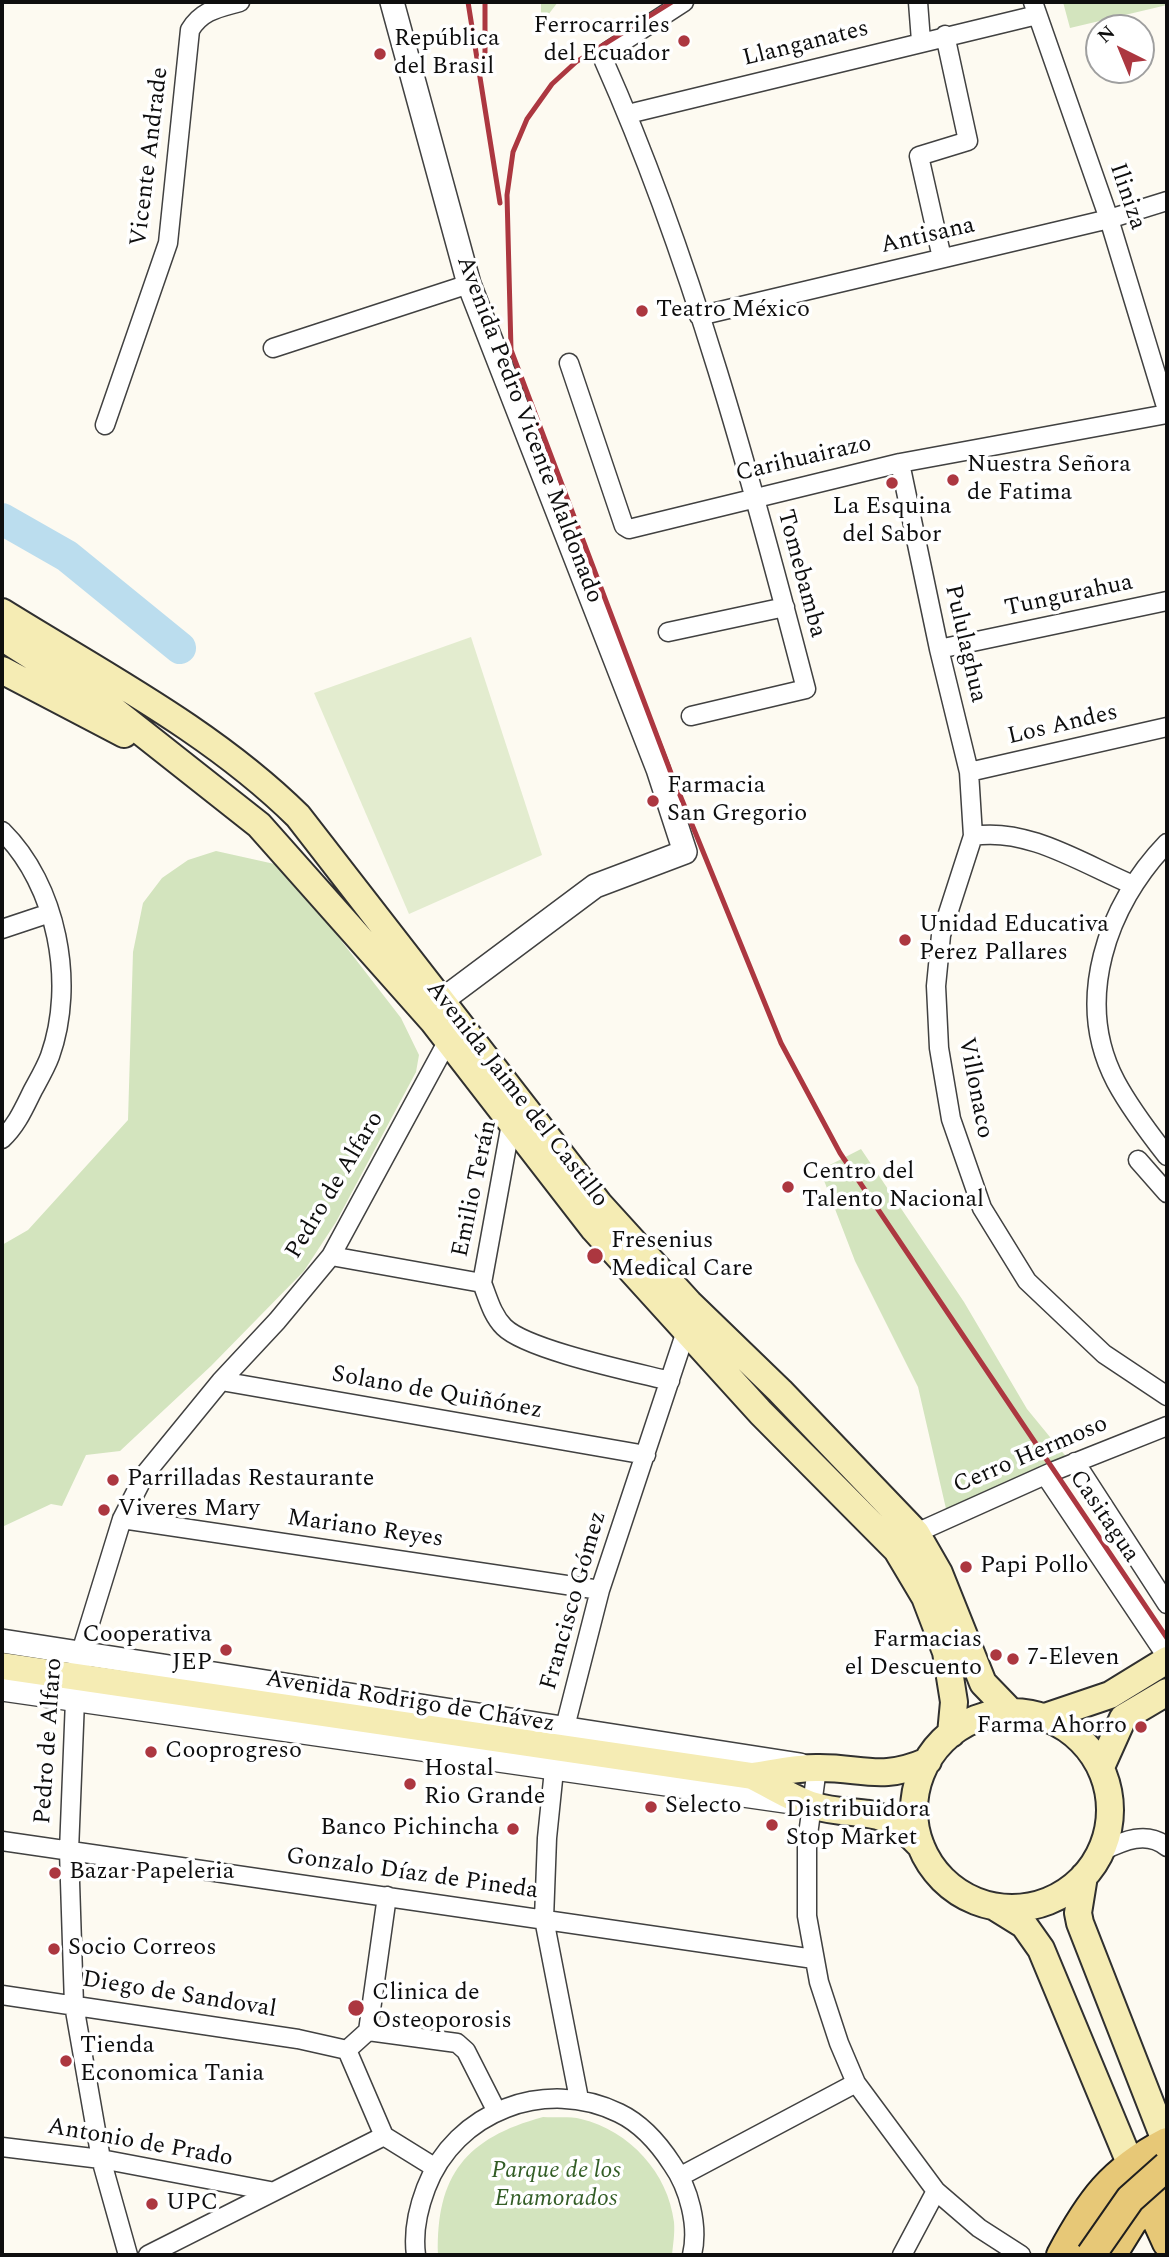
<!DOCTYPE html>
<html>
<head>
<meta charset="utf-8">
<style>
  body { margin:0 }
  #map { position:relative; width:1169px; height:2257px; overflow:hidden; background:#fdfaf1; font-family:Spectral,serif }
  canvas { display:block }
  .frame { position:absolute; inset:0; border:4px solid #0e0e0e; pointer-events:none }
  .north { position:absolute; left:1085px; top:14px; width:70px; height:70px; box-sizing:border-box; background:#fff; border:2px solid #9f9f9f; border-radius:50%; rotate:317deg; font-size:19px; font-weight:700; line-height:28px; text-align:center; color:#0e0e0e }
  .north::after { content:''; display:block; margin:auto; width:24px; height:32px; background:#ac3740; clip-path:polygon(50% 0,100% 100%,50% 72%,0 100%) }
</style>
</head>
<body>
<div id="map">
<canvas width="1169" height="2257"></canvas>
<div class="frame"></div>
<div class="north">N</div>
</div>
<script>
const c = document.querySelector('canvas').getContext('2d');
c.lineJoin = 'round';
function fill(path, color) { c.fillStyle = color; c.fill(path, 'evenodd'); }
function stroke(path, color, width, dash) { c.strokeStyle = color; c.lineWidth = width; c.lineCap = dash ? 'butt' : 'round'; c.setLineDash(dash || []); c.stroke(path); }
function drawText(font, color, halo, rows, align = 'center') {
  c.font = font + ' Spectral,serif'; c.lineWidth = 7; c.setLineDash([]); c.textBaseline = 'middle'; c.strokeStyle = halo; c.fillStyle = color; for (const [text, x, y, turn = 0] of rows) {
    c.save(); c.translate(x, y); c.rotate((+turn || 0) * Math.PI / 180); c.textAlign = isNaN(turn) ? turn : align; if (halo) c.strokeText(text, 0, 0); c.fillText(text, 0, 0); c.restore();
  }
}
fill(new Path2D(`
  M541,2h17l-17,22z
  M1063,2h104v3l-97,23z
  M216,851l63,14 20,21 102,132 18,37 -3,17 -80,150 -32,49 -93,95 -91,85 -34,4 -24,51 -11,-2 -49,23v-282l26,-15 100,-110 5,-168 10,-49 19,-25 26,-18z
  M861,1149l103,153 63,107 41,50 -121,54 -29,-126 -63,-126 -35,-91z
  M543,2117c12,1 27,-1 38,2 49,12 87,54 93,103 1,11 -1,23 -2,33h-234c-2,-80 28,-117 105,-138z`), '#d3e4be');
fill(new Path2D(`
  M471,637l71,218 -133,59 -95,-221z`), '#e3eccf');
stroke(new Path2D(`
  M2,519l65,37 113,92`), '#bde', 32);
const minor = new Path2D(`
  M684,2l-77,50 -3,9c87,195 148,420 202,628l-115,27
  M918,2l3,39
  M1033,2l76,217 58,191
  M628,114l409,-99
  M942,258l-23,-102 49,-15 -23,-106
  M699,316l410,-97 58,-18
  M273,348l196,-64
  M569,363l55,163 5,3 271,-66 267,-49
  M105,425l63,-182 22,-213c12,-20 29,-22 50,-28
  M900,463l39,186 30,123 4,64 -32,99 -5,51 3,62 12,71 31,89 45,73 77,73 63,42
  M668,632l117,-25
  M939,649l228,-48
  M969,772l198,-45
  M2,831c55,54 74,152 48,225 -4,11 -11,23 -17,34 -9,18 -16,35 -31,49
  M973,836c55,-9 110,28 160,49
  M1167,843c-60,62 -94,158 -51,239 14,26 33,51 51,74
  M2,929l48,-16
  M1138,1160l29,33
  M331,1256l151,27
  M482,1283c6,15 10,32 22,44 23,23 130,45 166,54
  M482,1283l30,-165
  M221,1381l425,74
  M1075,1462l92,142
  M1045,1475l122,182
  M122,1519l478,71
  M916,1533l138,-62 113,-45
  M817,1768l-10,74v74l12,66 20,61 17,40 80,108 43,37 42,27
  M2,1841l812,118
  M1102,1851c21,-10 45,-21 65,-4
  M2,1995l296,44 49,11
  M368,2031l89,12 9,8 30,59
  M347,2050l21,-19 19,-135
  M347,2050l37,86 50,31
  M579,2099l-35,-180 3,-81 7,-68 46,-180 88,-265
  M2,2147l99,12 169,32
  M681,2176l175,-93
  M128,2255l-27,-96 -27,-154 -5,-154 6,-151 6,-48 41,-133 23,-45 76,-93 56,-60 54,-65 121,-223
  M148,2255l236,-119
  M416,2255c-3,-22 2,-46 10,-67 29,-77 120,-111 193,-75 23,11 40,31 53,51 17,24 27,62 20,91
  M902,2255l34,-64`);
const tertiary = new Path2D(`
  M392,2l77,282 189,485 27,83 -90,34 -166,124
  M2,1641l798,124
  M2,1689l797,114`);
const secondary = new Path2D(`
  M2,612c101,63 211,120 296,204l301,388 90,99 91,88 136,142 23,40 44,110 28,29
  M2,637l100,64 157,124 174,196 161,208 167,184 136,137 28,47 21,55 8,50 -3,32
  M2,670l122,64
  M2,1666l750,110c21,-3 43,-8 64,-8 46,-1 64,14 112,-7
  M914 1810a98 98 0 1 1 196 0a98 98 0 1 1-196 0Z
  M1045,1717l65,-22 57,-35
  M1101,1767l22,-49 44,-26
  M752,1776c19,9 39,22 59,29 49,15 67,-5 110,41
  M1084,1876l-6,37 2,10 86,220
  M995,1907l29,18 17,24 89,214`);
const primary = new Path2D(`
  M1133,2168l34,75
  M1061,2255c29,-54 50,-84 106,-113
  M1112,2255l21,-34 34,-30`);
stroke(minor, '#414141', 21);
stroke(tertiary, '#414141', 26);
stroke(secondary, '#303030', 30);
stroke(primary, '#1f1f1f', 32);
stroke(minor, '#fff', 18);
stroke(tertiary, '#fff', 23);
stroke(secondary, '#f5ecb4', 26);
stroke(primary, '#e7c877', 28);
stroke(new Path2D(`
  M468,2l32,201
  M485,2v57
  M672,2l-96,60 -24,22 -25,35 -14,33 -6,43 4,155 160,423 110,270 59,110 327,485`), '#ac3740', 5);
const primaryBridge = new Path2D(`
  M1091,2255l39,-56 37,-33`);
stroke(primaryBridge, '#1f1f1f', 32, []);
stroke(primaryBridge, '#e7c877', 28);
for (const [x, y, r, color] of [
  [684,41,7,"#ac3740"],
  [380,54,7,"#ac3740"],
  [642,311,7,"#ac3740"],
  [953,480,7,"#ac3740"],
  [892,483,7,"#ac3740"],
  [653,801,7,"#ac3740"],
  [905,940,7,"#ac3740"],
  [788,1187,7,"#ac3740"],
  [595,1256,9,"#ac3740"],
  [113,1480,7,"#ac3740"],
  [104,1510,7,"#ac3740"],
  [966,1567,7,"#ac3740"],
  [226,1650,7,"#ac3740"],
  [996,1655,7,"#ac3740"],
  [1013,1659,7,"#ac3740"],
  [1141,1727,7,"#ac3740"],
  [151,1752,7,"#ac3740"],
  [410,1784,7,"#ac3740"],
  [651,1807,7,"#ac3740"],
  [772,1825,7,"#ac3740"],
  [513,1829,7,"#ac3740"],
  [55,1873,7,"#ac3740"],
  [54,1949,7,"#ac3740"],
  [356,2008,9,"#ac3740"],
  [66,2061,7,"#ac3740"],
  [152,2204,7,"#ac3740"]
]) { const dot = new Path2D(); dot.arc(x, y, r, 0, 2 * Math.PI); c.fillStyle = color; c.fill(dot); stroke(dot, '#fff', 2.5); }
drawText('24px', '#0e0e0e', '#fff', [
  ["Ferrocarriles",670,27,"right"],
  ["del Ecuador",670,55,"right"],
  ["República",394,40],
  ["del Brasil",394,68],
  ["Teatro México",656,311],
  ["Nuestra Señora",967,466],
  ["de Fatima",967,494],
  ["La Esquina",892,508,"center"],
  ["del Sabor",892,536,"center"],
  ["Farmacia",667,787],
  ["San Gregorio",667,815],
  ["Unidad Educativa",919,926],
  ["Perez Pallares",919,954],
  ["Centro del",802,1173],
  ["Talento Nacional",802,1201],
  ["Fresenius",611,1242],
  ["Medical Care",611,1270],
  ["Parrilladas Restaurante",127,1480],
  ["Viveres Mary",118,1510],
  ["Papi Pollo",980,1567],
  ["Cooperativa",212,1636,"right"],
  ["JEP",212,1664,"right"],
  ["Farmacias",982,1641,"right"],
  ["el Descuento",982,1669,"right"],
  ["7-Eleven",1027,1659],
  ["Farma Ahorro",1127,1727,"right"],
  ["Cooprogreso",165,1752],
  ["Hostal",424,1770],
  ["Rio Grande",424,1798],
  ["Selecto",665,1807],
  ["Distribuidora",786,1811],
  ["Stop Market",786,1839],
  ["Banco Pichincha",499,1829,"right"],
  ["Bazar Papeleria",69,1873],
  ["Socio Correos",68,1949],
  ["Clinica de",372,1994],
  ["Osteoporosis",372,2022],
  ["Tienda",80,2047],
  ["Economica Tania",80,2075],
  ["UPC",166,2204]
], 'left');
drawText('24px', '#0e0e0e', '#fff', [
  ["Llanganates",806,45,-14],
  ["Vicente Andrade",151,157,-83],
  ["Iliniza",1126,197,71],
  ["Antisana",928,237,-13],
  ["Avenida Pedro Vicente Maldonado",528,430,69],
  ["Carihuairazo",804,460,-13],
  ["Tomebamba",800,574,75],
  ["Tungurahua",1069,597,-12],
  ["Pululaghua",964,644,77],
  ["Los Andes",1063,726,-13],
  ["Villonaco",974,1088,79],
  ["Avenida Jaime del Castillo",516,1095,52],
  ["Pedro de Alfaro",336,1186,-59],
  ["Emilio Terán",476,1189,-78],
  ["Solano de Quiñónez",437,1394,10],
  ["Cerro Hermoso",1031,1456,-23],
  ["Casitagua",1103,1517,56],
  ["Mariano Reyes",365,1530,8],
  ["Francisco Gómez",575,1601,-74],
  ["Avenida Rodrigo de Chávez",410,1703,9],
  ["Pedro de Alfaro",50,1741,-86],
  ["Gonzalo Díaz de Pineda",412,1875,8],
  ["Diego de Sandoval",179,1996,9],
  ["Antonio de Prado",140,2144,10]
]);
drawText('italic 24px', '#335d26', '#fff', [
  ["Parque de los",556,2172],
  ["Enamorados",556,2200]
]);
</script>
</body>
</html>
